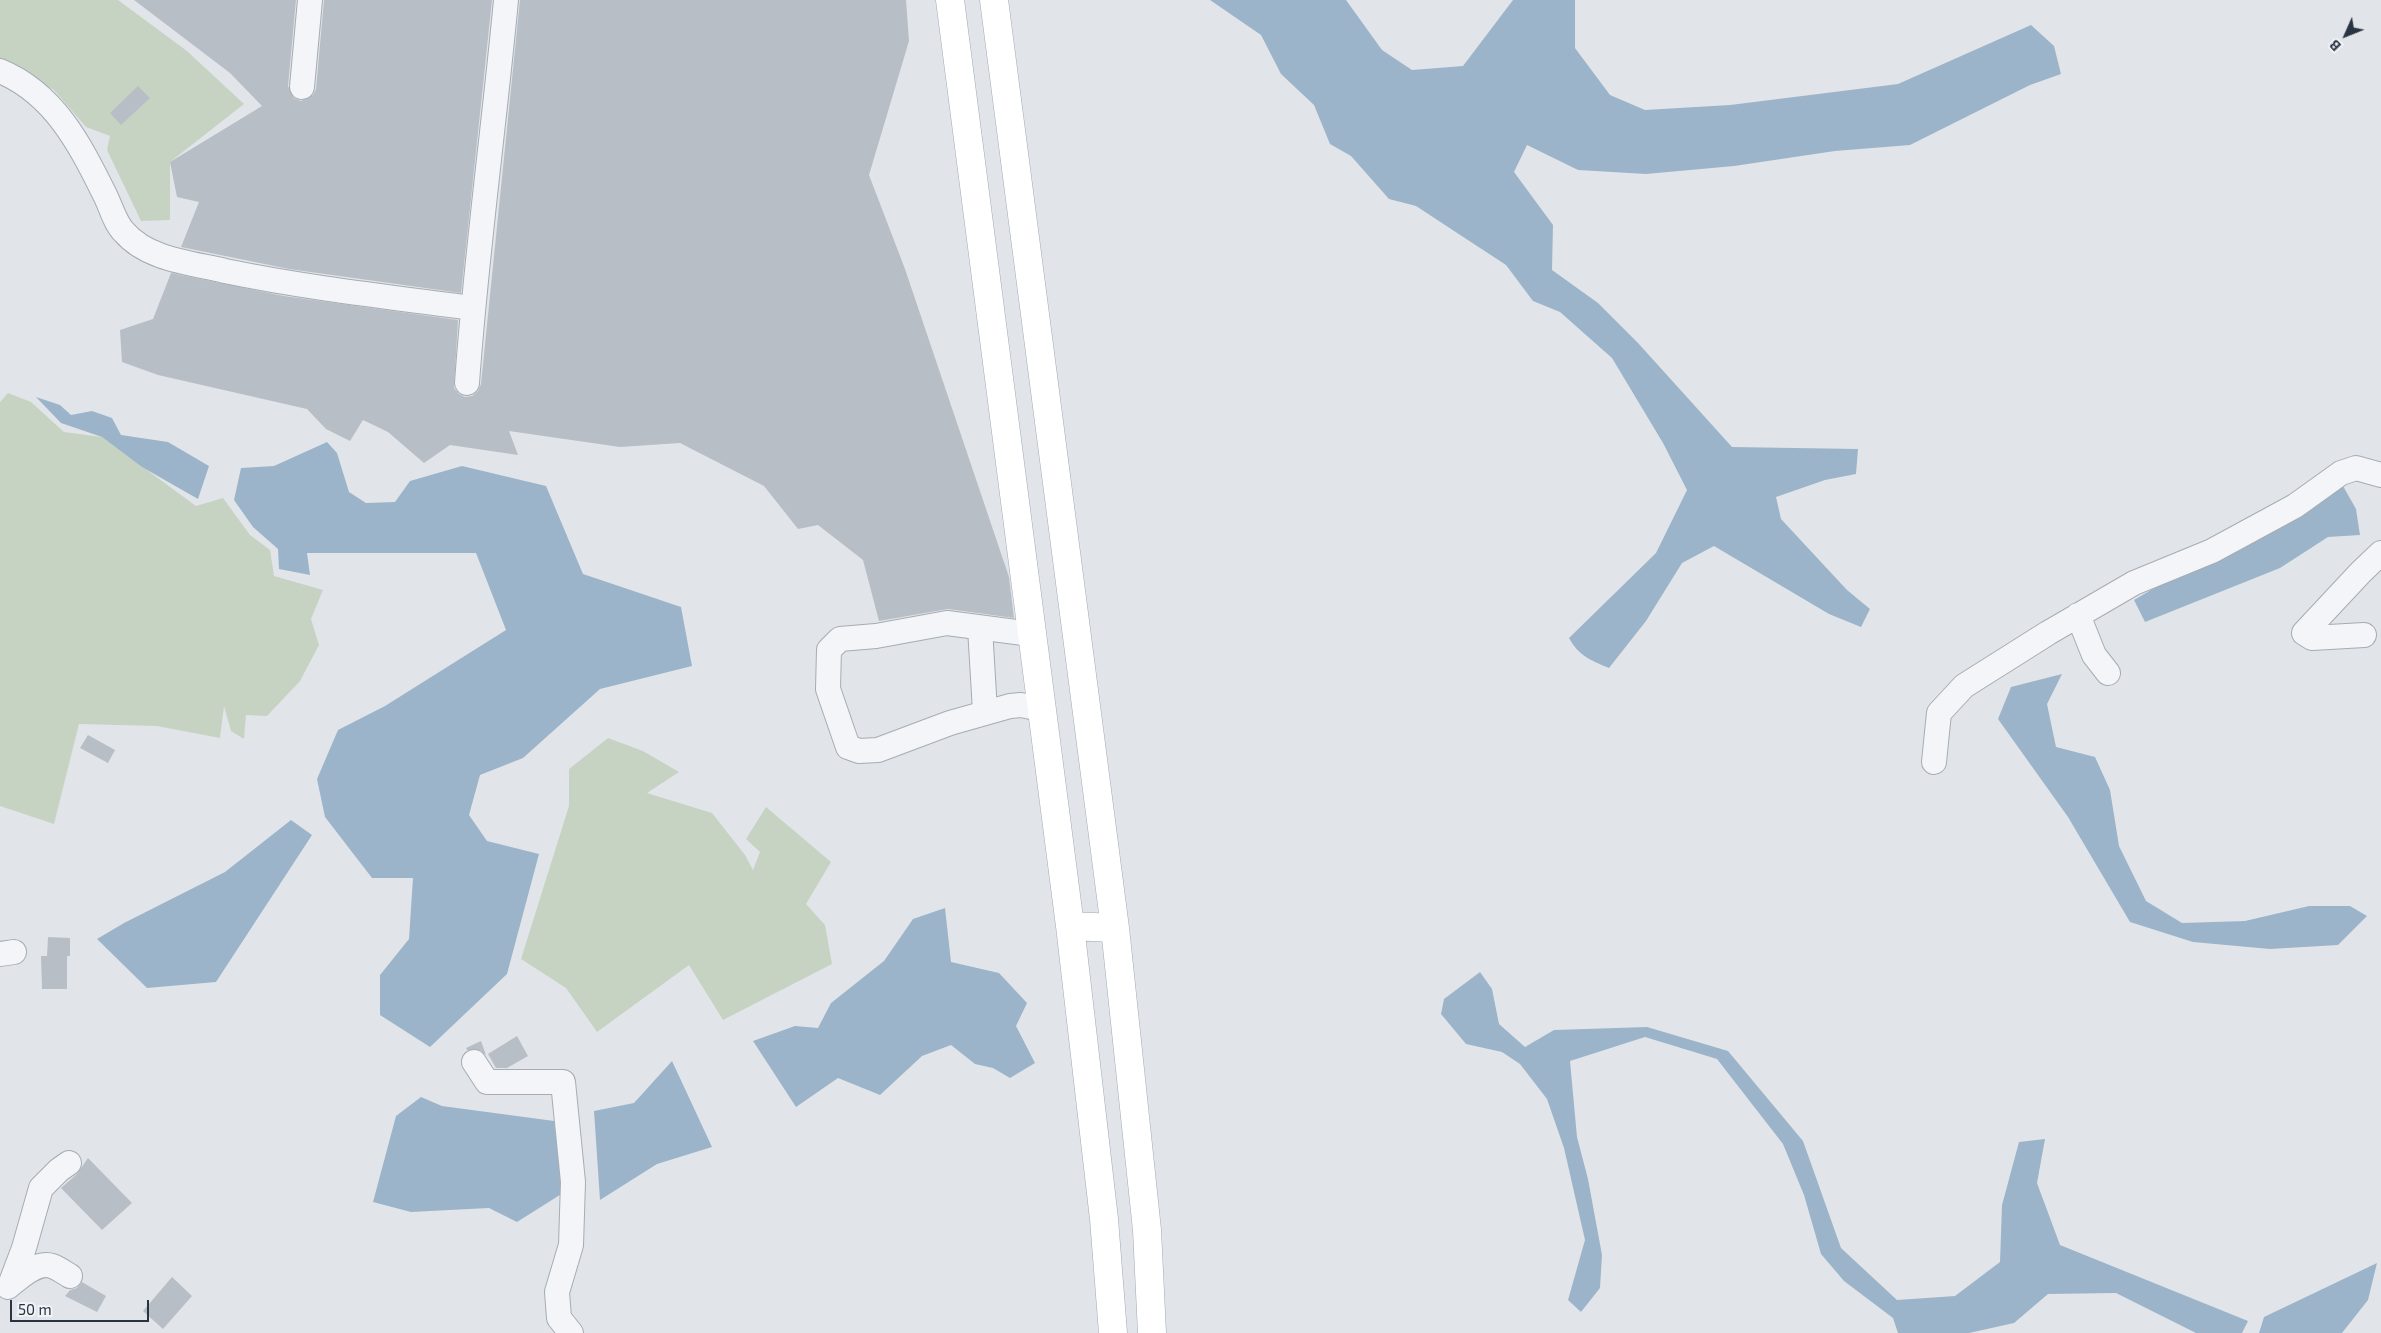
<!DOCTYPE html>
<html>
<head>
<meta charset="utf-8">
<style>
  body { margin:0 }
  #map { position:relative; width:2381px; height:1333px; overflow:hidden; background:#e1e5e9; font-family:"Exo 2",sans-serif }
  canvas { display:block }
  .north { position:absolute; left:2321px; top:10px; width:50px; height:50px; -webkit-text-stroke:4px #f0f3f7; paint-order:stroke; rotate:226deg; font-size:14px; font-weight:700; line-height:20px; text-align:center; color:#293341 }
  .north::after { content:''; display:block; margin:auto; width:18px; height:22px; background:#293341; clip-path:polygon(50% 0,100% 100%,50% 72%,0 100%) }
  .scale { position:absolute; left:10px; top:1300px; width:139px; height:22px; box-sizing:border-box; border:2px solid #293341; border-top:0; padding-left:6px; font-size:15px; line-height:18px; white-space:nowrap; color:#293341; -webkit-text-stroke:4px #f0f3f7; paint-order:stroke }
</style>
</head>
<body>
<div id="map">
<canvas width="2381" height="1333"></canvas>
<div class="north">B</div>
<div class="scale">50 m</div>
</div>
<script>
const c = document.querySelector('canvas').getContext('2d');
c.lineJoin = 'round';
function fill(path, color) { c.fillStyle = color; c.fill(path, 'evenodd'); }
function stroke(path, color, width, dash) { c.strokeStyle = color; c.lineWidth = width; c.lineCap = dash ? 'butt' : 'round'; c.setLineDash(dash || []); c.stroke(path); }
fill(new Path2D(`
  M0,0h118l69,51 57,53 -74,58v58l-29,1 -34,-71 3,-14 -24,-9 -32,-37 -40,-23 -14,-4z
  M8,393l23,9 33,30 38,5 94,69 27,-8 27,37 20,15 4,26 49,14 -12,29 8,26 -19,36 -33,35 -21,-1 -2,24 -13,-8 -7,-25 -4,32 -63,-12 -78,-2 -25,100 -54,-18v-404z
  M608,738l35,13 36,21 -32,21 65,20 33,42 8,15 7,-18 -14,-13 20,-32 65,55 -25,42 19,21 7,39 -109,56 -34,-55 -92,67 -31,-44 -45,-29 48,-153v-37z`), '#c7d3c2');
fill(new Path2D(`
  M1210,0h136l36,50 30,20 51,-4 50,-66h62v48l35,47 35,15 85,-5 168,-21 133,-59 23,21 7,28 -31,11 -120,60 -75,6 -101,15 -88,8 -68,-4 -51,-25 -13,27 39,53 -1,45 46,33 40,40 94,104 126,2 -2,25 -31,6 -49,17 5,22 66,71 23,19 -9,18 -32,-13 -115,-68 -32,17 -36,58 -37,47c-19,-8 -30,-12 -40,-30l87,-85 31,-63 -24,-47 -51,-85 -52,-46 -27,-11 -27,-36 -90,-59 -27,-7 -38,-43 -21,-12 -16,-39 -33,-31 -20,-39z
  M36,397l24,8 11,10 21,-4 20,7 9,17 47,7 41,24 -11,33 -56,-32 -40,-30 -41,-14z
  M327,442l10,11 12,39 17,11 29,-1 15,-21 52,-15 84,20 37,88 98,33 11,59 -92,23 -77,69 -43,17 -11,40 18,26 52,13 -32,120 -77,73 -50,-32v-40l29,-36 4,-61h-41l-47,-61 -8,-38 21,-49 47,-24 121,-76 -30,-77h-169l3,22 -31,-6 -1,-20 -25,-22 -19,-27 7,-32 33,-2z
  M2343,486l13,23 4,26 -32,2 -48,31 -135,54 -11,-22 51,-30z
  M2062,674l-15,30 9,43 39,10 15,33 9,56 27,55 36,22 63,-2 64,-15h41l17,10 -29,29 -68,4 -77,-7 -63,-20 -62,-105 -70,-98 13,-32z
  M291,820l21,15 -96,147 -69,6 -50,-49 27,-16 101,-51z
  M945,908l6,54 48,11 28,30 -11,23 19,37 -25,15 -17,-10 -18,-4 -24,-19 -29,11 -42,39 -42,-17 -42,29 -43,-66 42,-15 23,2 13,-25 53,-42 29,-42z
  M1480,972l12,17 7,35 26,23 29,-17 93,-3 81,24 75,90 38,107 56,52 58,-4 45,-34 2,-57 17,-63 26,-3 -8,44 23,62 188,76 -6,12h-46l-80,-40 -68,1 -34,29 -45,10h-71l-5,-15 -49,-37 -23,-27 -17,-59 -21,-51 -66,-85 -72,-22 -75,24 7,76 11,42 14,76 -2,33 -19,24 -13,-12 17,-60 -21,-92 -17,-49 -27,-35 -18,-12 -36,-8 -25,-30 3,-15z
  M672,1061l40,86 -55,17 -57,36 -6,-89 40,-8z
  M421,1097l21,9 112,15 9,72 -46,29 -28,-14 -78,4 -38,-10 23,-86z
  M2377,1263l-9,37 -26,33h-83l5,-16z`), '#9cb4c9');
fill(new Path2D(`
  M134,0h162l-8,86 6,12 7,3 12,-6 3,-6 8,-89h168l-31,293 -172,-24 -108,-22 18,-45 -22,-5 -7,-35 92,-56 -32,-33z
  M520,0h386l3,41 -40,134 36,94 104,308 5,41 -66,-9 -69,12 -16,-61 -45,-35 -20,4 -34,-43 -84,-43 -60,4 -111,-16 9,24 -68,-10 -26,18 -36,-31 -25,-12 -13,21 -24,-12 -19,-20 -149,-34 -36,-13 -2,-32 33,-11 18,-46 113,23 174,24 -4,68 5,6 6,3 7,-1 6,-5 3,-7z
  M138,86l12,12 -29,27 -11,-12z
  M88,735l27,15 -7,13 -28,-15z
  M48,937l22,1v18h-3v33h-25l-1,-33h6z
  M517,1036l11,20 -21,12h-11l-8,-14z
  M481,1041l5,14 -6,-5h-13l-1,-2z
  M88,1158l44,45 -30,27 -41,-42 16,-14z
  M172,1277l20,19 -29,33 -20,-18z
  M82,1282l24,14 -9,16 -32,-16 5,-6 7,-2z`), '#b8bec6');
const minor = new Path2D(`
  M0,71c55,23 80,74 105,124 6,12 10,28 19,37 24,28 68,31 101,39 82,17 164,26 247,37
  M302,87l8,-87
  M467,383c9,-128 27,-255 39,-383
  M2078,615l16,40 14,18
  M980,628l5,83
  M1031,634l-84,-11 -71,13 -36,3 -11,11 -1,39 20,58 11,4 19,-1 72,-27 60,-17 11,-1 20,4
  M2364,635l-52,3 -8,-5 57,-61 20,-19
  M1934,762l5,-49 25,-27 84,-53 86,-50 78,-32 83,-45 46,-33 15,-5 25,7
  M0,954l14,-2
  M474,1062l13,20h76l10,100 -2,63 -14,47 2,26 12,15
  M10,1285l14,-37 17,-60 18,-18 10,-7
  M8,1287c11,-9 28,-26 44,-21 6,2 13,7 18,10`);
const major = new Path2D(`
  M950,0l120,926 34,293 9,114
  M994,0l121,928 32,302 5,103
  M1070,926l45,2`);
stroke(minor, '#a6acb3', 26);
stroke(major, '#a0a9b5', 29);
stroke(minor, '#f3f5f8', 24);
stroke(major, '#fff', 28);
</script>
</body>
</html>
